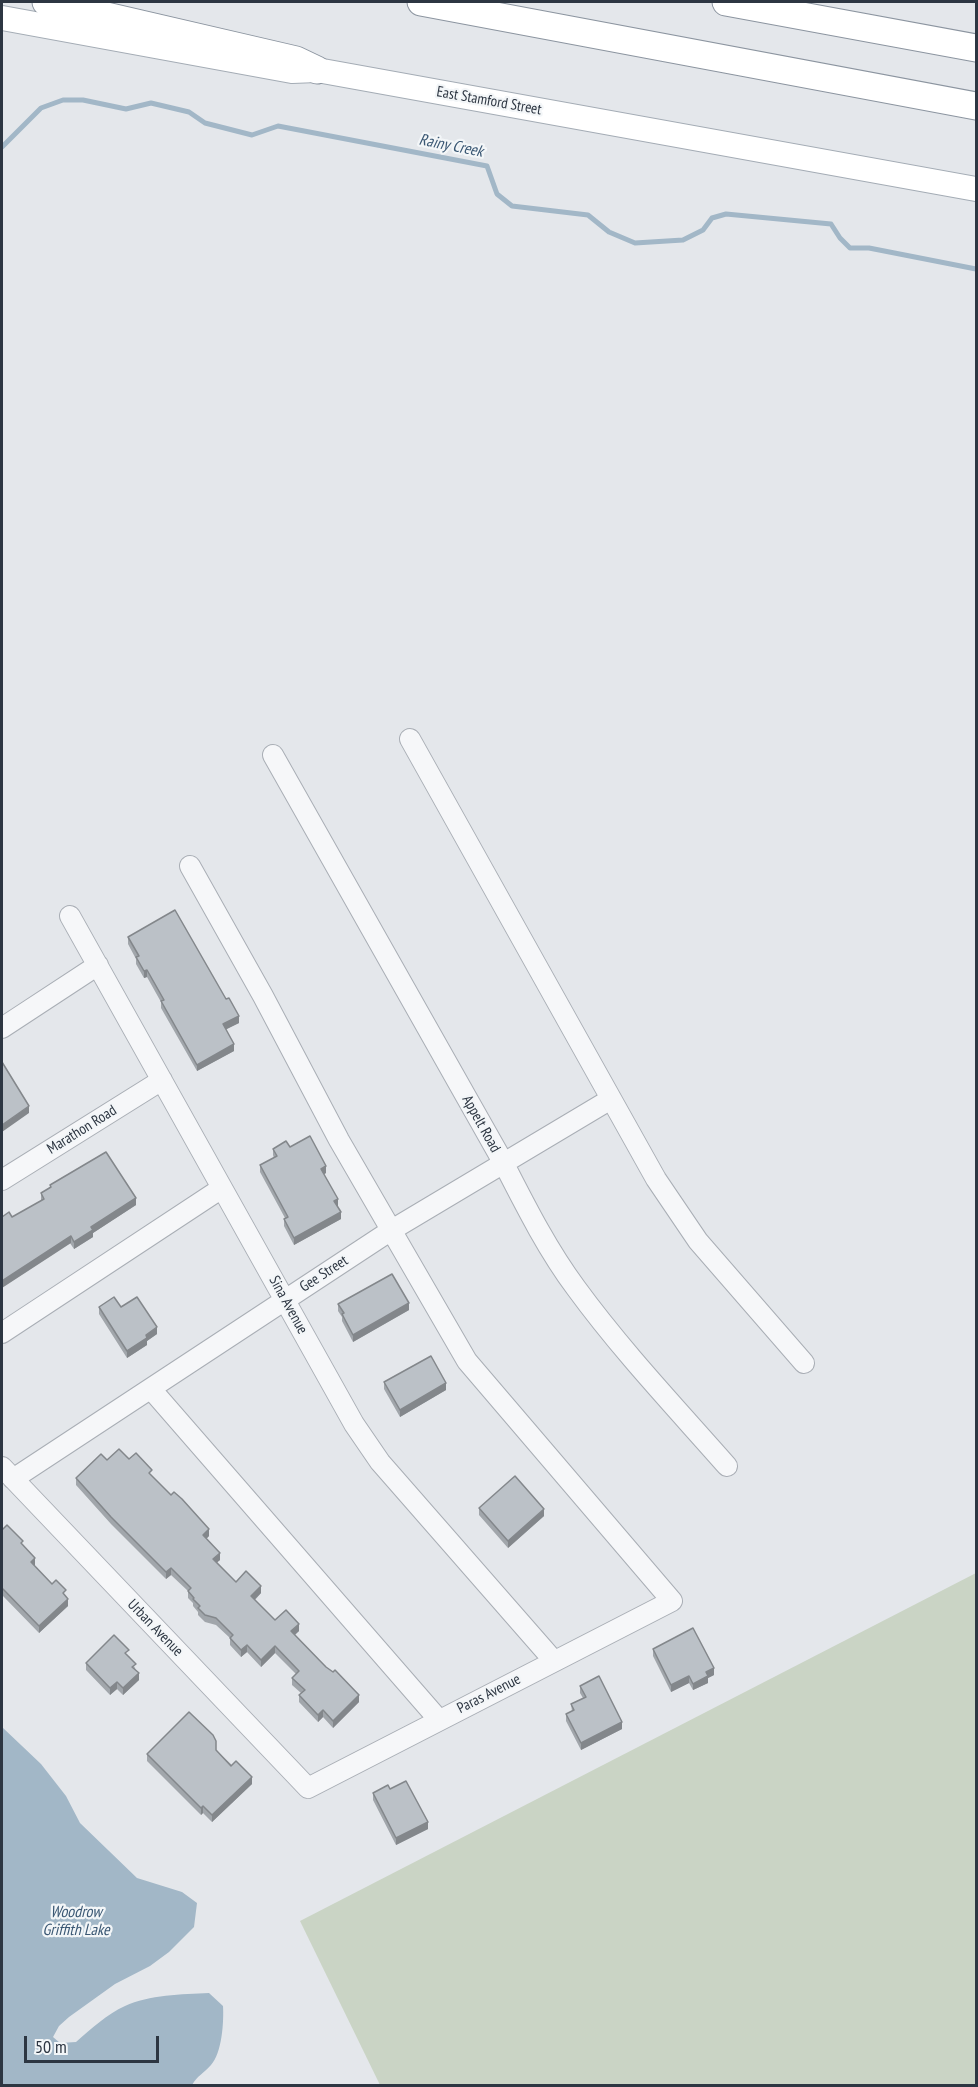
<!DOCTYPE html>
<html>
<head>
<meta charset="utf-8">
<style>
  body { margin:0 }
  #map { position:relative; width:978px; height:2087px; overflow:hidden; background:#e4e7eb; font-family:"PT Sans Narrow",sans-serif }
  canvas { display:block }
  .frame { position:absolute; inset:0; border:3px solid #2d3642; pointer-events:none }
  .scale { position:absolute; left:24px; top:2036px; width:135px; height:27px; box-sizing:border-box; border:3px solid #2d3642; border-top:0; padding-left:8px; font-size:18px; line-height:21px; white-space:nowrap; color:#2d3642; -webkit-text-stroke:4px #f3f6f8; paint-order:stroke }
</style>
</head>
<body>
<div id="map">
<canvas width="978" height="2087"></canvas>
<div class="frame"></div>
<div class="scale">50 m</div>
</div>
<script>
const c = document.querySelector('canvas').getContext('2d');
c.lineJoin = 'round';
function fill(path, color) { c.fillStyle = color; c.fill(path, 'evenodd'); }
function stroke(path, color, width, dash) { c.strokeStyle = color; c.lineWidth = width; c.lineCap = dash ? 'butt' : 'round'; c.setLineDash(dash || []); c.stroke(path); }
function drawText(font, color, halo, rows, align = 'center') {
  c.font = font + ' "PT Sans Narrow",sans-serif'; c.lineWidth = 4.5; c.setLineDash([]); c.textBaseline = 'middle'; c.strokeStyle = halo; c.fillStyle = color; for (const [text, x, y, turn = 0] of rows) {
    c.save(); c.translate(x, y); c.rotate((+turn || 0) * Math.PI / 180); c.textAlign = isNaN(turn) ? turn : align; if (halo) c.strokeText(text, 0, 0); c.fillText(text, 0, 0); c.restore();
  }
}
fill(new Path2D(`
  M976,1573v512h-596l-80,-164z`), '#cad4c5');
fill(new Path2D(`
  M2,1727l39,37 25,32 14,27 57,55 45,14 15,11 -3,24 -25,25 -19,14 -35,18 -46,33 -10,9 -6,11 7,6 16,-1c15,-13 31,-28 49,-36 24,-11 57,-12 84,-13l14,13c1,16 -1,47 -12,59 -7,8 -14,11 -19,20h-190z`), '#a2b7c7');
stroke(new Path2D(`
  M2,147l39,-39 22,-8h20l43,9 25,-6 38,9 16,11 47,12 26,-9 209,40 10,28 15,12 76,9 21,17 26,11 48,-3 20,-10 9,-12 14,-4 105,10 9,14 10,10h19l107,21`), '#a2b7c7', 5);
const minor = new Path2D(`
  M410,739l246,440 42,62 106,122
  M273,755l230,407c22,43 44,87 73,126 46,63 100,120 151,178
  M70,916l284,508 26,38 174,199
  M2,1028l96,-63
  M2,1180l160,-100
  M2,1333l220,-145
  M151,1389l288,331
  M2,1467l306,321 364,-187 -205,-240 -128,-221 -76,-144 -73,-130
  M13,1479l377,-248 221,-132`);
const major = new Path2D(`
  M2,18l290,53 25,-1 659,119`);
const highway = new Path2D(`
  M46,2l250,58 21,10
  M421,2l555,104
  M726,2l250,46`);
stroke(minor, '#a9aeb5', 22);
stroke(major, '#a4acb5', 26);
stroke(highway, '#8c95a0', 29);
stroke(minor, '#f6f7f9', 20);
stroke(major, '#fff', 24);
stroke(highway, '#fff', 27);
fill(new Path2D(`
  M128,937l111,86 -13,6 8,22 -37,20 -36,-63v-6l-14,-25 -3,1 -8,-14v-5l-8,-15z
  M290,1147l36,26 -2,1 14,32 -1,1 4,12 -47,26 -10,-19v-7l1,-1 -25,-46v-7l14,-7 -1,-3v-6z
  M50,1185l86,20 -43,28v4l-19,12 -33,-49v-7l9,-5z
  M338,1304l71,6 -56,32 -11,-21v-4l-4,-6z
  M99,1307h22l36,27 -10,7v4l-20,13 -28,-44z
  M384,1382l62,8 -46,27 -16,-28z
  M129,1459l23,17 57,60 -3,3 14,21 -3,2 19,20 25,11 -6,7 20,20 24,11 -4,4 64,67 -26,26 -10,-11 -5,5 -19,-20v-7l2,-2 -9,-8v-7l4,-4 -21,-21 -14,14 -14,-15 -6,5 -11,-12v-7l-14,-13 -11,-3 -7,-7v-3l-5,-6v-3l-5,-5v-7l-17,-16 -5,4 -55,-55 -35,-39v-7l31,-18z
  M479,1508l65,8 -36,32 -29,-33z
  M2,1530l21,16 12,19 -1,1 18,18 14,12 2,10 -29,27 -36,-37 -1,2z
  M653,1649l61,26 -6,3v5l-15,7 -4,-7 -18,9 -18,-36z
  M129,1656l7,14 3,10 -16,15 -6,-6 -7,6 -24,-25v-7z
  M580,1686l42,43 -41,21 -15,-29v-7l6,-3 -1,-7 12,-6 -3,-5z
  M216,1750l36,34 -40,38 -9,-9 -2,2 -54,-54v-7z
  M390,1789l38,40 -32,16 -23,-45v-7z`), '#a1a6ab');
fill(new Path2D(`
  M147,970v7l-3,1v-7z
  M239,1016v7l-16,8v-7z
  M234,1044v7l-37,20v-6z
  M29,1106v7l-27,19v-7z
  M326,1166v7l-5,3v-7z
  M136,1198v7l-43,28v4l-19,12v-7l17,-15z
  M338,1199v7l-4,2v-7z
  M341,1212v7l-47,26v-7z
  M71,1236v7l-69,45v-7z
  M409,1303v7l-56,32v-7z
  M157,1327v7l-10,7v4l-20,13v-7l19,-16z
  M446,1383v7l-46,27v-7z
  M544,1509v7l-36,32v-7z
  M209,1529v7l-6,6v-7z
  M220,1553v7l-7,6v-7z
  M35,1558v7l-4,4v-7z
  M171,1568v7l-5,4v-7z
  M261,1586v7l-10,10v-7z
  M3,1589v7l-1,2v-7z
  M68,1599v7l-29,27v-7z
  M299,1624v7l-8,7v-7z
  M247,1645v7l-6,5v-7z
  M275,1646v7l-14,14v-7z
  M714,1668v7l-6,3v5l-15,7v-6l13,-12z
  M139,1673v7l-16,15v-7z
  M689,1676v7l-18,9v-7z
  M117,1682v7l-7,6v-7z
  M359,1695v7l-26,26v-7z
  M323,1710v7l-5,5v-7z
  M622,1722v7l-41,21v-7z
  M252,1777v7l-40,38v-7z
  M203,1806v7l-2,2v-7z
  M428,1822v7l-32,16v-7z`), '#83878b');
const building = new Path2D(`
  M175,910l51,89 3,-1 10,18 -16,8 11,20 -37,21 -36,-64 3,-1 -17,-30 -3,1 -8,-14 3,-1 -11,-19z
  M2,1062l27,44 -27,19z
  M310,1136l16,30 -5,3 17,30 -4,2 7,11 -47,26 -10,-19 4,-2 -28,-52 17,-9 -4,-7 13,-8 4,6z
  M106,1152l30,46 -45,29 2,3 -19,12 -3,-6 -69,45v-64l7,-5 3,5 32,-18 -3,-6 10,-6 -1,-2z
  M392,1274l17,29 -56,32 -11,-21 2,-1 -6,-9z
  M114,1297l7,10 16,-10 20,30 -11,8 1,3 -20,13 -28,-44z
  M431,1356l15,27 -46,27 -16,-28z
  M119,1449l10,10 7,-6 16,17 -3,3 22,22 3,-3 8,7 27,30 -6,6 17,18 -7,6 23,23 10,-11 15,15 -10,10 24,24 11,-10 13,14 -8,7 35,36 7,5 2,-2 24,25 -26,26 -10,-11 -5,5 -19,-20 6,-5 -13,-12 7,-7 -24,-25 -14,14 -14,-15 -6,5 -11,-12 3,-3 -17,-17 -11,-3 -7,-7 2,-2 -7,-7 1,-1 -6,-7 3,-3 -20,-20 -5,4 -55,-55 -35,-39 25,-24 6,6z
  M515,1476l29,33 -36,32 -29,-33z
  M7,1525l16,16 -2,2 14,15 -4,4 21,22 4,-4 10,10 -3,3 5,6 -29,27 -36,-37 -1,2v-61z
  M693,1628l21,40 -8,4 2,4 -15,8 -4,-8 -18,9 -18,-36z
  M114,1635l15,15 -4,3 11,11 -4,3 7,6 -16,15 -6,-6 -7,6 -24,-25z
  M599,1676l23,46 -41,21 -15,-29 8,-4 -3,-6 15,-7 -6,-11z
  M189,1712l24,23 3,6v9l15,16 5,-5 16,16 -40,38 -9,-9 -2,2 -54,-54z
  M406,1781l22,41 -32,16 -23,-45 15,-8 2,4z`);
fill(building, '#bbc1c7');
stroke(building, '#83878b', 1.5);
drawText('15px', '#2d3642', '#f3f6f8', [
  ["East Stamford Street",489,101,10],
  ["Appelt Road",481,1124,61],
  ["Marathon Road",82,1130,-32],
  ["Gee Street",324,1274,-33],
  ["Sina Avenue",288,1305,61],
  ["Urban Avenue",155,1628,46],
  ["Paras Avenue",489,1694,-27]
]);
drawText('italic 16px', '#3a5773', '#f3f6f8', [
  ["Rainy Creek",451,146,11],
  ["Woodrow",76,1912],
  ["Griffith Lake",76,1930]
]);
</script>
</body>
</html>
